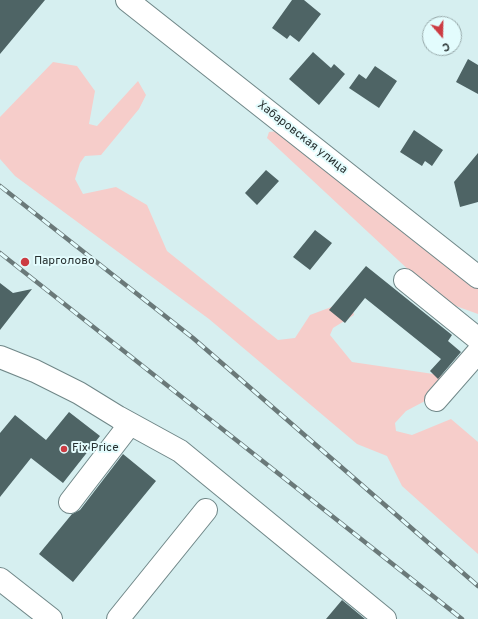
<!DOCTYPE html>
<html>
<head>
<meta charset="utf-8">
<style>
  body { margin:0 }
  #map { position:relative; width:478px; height:619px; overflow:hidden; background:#d6eff0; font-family:Overpass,sans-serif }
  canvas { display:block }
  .north { position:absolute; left:422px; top:16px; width:40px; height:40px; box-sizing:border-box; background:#e3fcfd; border:1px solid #98aaab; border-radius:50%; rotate:160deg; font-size:11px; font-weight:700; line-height:16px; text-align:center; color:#273030 }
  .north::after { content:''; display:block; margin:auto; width:14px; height:18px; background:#cc3c43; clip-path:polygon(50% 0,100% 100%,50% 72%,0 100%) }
</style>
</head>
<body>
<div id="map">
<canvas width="478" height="619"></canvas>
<div class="north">С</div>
</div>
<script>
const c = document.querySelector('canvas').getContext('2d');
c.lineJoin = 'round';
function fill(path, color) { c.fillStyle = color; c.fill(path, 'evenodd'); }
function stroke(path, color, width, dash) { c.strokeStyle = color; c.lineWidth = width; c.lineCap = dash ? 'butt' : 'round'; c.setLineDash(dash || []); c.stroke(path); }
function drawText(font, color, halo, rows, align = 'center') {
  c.font = font + ' Overpass,sans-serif'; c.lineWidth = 4; c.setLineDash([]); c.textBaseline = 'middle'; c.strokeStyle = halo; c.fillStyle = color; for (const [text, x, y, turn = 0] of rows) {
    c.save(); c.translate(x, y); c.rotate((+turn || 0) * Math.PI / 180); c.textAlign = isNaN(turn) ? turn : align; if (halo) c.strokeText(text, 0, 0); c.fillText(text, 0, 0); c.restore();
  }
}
fill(new Path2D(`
  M53,62l24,4 18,25 -6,33 8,2 41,-45 8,14 -7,14 -38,46 -16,1 -5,7 -5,16 8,15 33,-7 31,18 20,46 111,89 17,-2 15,-23 40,-15 4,15 -21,13 -3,7 22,27 102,15 -10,14 -38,20 -11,12 1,8 16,4 39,-16 27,23v112l-76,-68 -15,-30 -30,-12 -148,-125 -194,-143 -15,-17v-42z
  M278,131l200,156v27l-36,-13 -175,-163 2,-6z`), '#f6cdca');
fill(new Path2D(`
  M0,0h45l-45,54z
  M292,0h12l17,14 -22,28 -9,-7 -3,4 -15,-11z
  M313,52l18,16 3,-4 11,10 -26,31 -30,-26z
  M468,59l10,6v29l-22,-12z
  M375,66l22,15 -18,27 -30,-20 10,-14 7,5z
  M414,130l29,20 -11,16 -7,-5 -3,5 -22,-14z
  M478,153v49l-18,5 -6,-25z
  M266,170l13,11 -22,24 -12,-12z
  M315,230l17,13 -22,27 -17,-13z
  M366,266l86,69 -4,6 13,11 -23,27 -8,-8 11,-12 -76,-61 -20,25 -16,-13z
  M0,283l13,10 19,-4 -32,41z
  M69,412l31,24 -37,47 -32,-25 -31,39v-64l15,-18 31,25z
  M123,454l33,27 -83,101 -34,-28 33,-40 8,-4z
  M342,600l23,19h-39z`), '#4e6465');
const minor = new Path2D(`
  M127,0l351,277
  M405,280l73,59
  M0,357l35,14 44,22 39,24 62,34 205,168
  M436,400l42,-48
  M70,502l60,-78
  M0,579l51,40
  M118,619l88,-109`);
stroke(minor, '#708788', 24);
stroke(minor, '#fff', 22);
const rail = new Path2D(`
  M0,186l193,152 285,248
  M0,253l462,366`);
stroke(rail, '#6a7979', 4.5);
stroke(rail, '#e3fcfd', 3, [9]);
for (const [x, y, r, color] of [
  [25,262,5,"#cc3c43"],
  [64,449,4,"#cc3c43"]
]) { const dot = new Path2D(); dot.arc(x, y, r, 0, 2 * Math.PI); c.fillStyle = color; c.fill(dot); stroke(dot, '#e3fcfd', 1.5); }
drawText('12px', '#273030', '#e3fcfd', [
  ["Хабаровская улица",302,138,38]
]);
drawText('12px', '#273030', '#e3fcfd', [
  ["Парголово",34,262],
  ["Fix Price",72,449]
], 'left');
</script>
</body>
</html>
